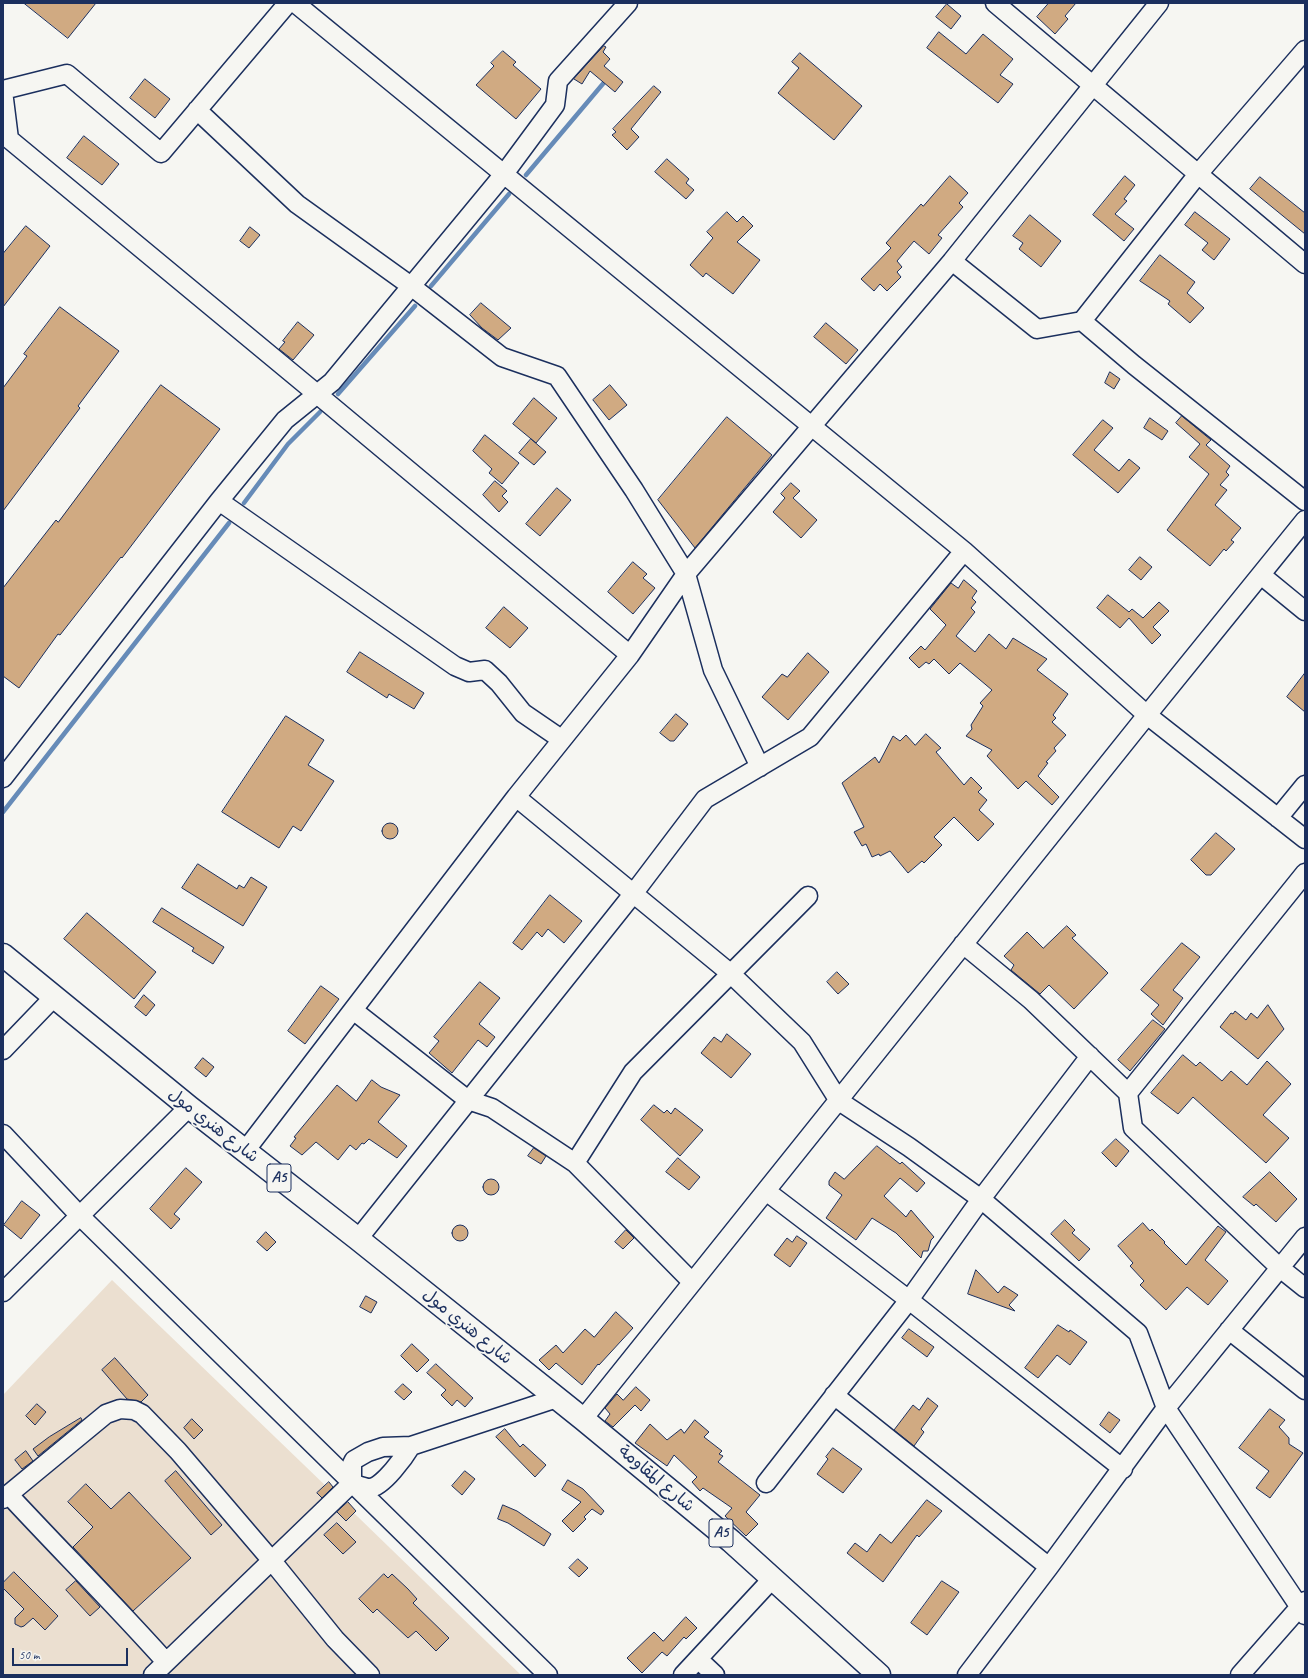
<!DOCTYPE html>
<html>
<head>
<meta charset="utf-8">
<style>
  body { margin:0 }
  #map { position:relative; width:1308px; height:1678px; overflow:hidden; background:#f6f6f2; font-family:Caveat,sans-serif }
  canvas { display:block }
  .frame { position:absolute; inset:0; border:4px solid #1b2f5e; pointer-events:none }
  .scale { position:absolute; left:12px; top:1648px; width:116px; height:18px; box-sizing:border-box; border:2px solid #1b2f5e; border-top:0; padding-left:5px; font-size:12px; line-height:14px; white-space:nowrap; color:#1b2f5e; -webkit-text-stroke:3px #f6f6f2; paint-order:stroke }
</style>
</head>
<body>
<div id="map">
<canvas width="1308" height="1678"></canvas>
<div class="frame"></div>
<div class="scale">50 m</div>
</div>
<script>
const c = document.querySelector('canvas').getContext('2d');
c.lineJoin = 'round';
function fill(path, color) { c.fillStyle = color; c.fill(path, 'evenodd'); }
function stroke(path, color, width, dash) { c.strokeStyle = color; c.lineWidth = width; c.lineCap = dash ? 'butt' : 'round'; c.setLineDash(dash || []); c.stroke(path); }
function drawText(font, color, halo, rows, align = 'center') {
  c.font = font + ' Caveat,"Playpen Sans Arabic",sans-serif'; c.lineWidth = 3.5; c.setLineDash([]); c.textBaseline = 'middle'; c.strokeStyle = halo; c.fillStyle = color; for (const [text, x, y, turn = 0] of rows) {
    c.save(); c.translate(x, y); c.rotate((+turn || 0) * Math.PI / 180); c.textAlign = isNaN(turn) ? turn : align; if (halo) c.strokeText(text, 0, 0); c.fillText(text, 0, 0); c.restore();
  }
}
fill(new Path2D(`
  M112,1280l245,236 164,159h-518v-280z`), '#ebdfd0');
stroke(new Path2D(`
  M526,175l81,-96
  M431,286l78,-92
  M338,394l77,-88
  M244,503l44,-59 32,-32
  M3,812l226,-289`), '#668bb8', 4.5);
const building = new Path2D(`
  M24,3h72l-28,35z
  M1049,3h27l-11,13 3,3 -13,15 -18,-17z
  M947,4l14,12 -10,13 -15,-12z
  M939,32l27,22 17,-20 30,25 -13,16 13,9 -15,19 -71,-55z
  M604,46l2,1 -3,5 7,7 -6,7 19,16 -8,10 -25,-21 -8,13 -8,-5z
  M503,51l13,11 -3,3 28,24 -25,30 -40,-34 18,-19 -3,-3z
  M800,53l62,53 -28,34 -56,-47 21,-25 -7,-6z
  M145,79l25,20 -15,19 -25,-20z
  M654,86l7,6 -30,37 8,8 -12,13 -15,-15 4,-3 -3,-3z
  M84,136l35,28 -17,21 -35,-27z
  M667,159l22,20 -3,4 8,7 -8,9 -31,-27z
  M950,176l18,17 -9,10 4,4 -25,28 4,3 -13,16 -15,-13 -17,20 5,6 -5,5 4,5 -14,14 -7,-7 -6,7 -13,-12 30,-31 -5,-5 35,-39 2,2z
  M1125,176l10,9 -11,14 3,2 -12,13 19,15 -10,12 -31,-26z
  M1260,177l45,36v21l-55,-45z
  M727,212l10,10 6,-6 10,10 -16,16 23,18 -27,34 -27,-21 -3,4 -13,-12 23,-27 -6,-6z
  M1195,212l35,27 -16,21 -12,-10 6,-7 -23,-18z
  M1030,215l31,26 -20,26 -22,-18 4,-6 -10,-7z
  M26,226l24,20 -47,61v-53z
  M250,227l10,8 -11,13 -9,-7z
  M1160,255l35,27 -8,11 17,15 -14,15 -22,-19 2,-3 -30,-20z
  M481,303l30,25 -13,12 -16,-12 -12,-13z
  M60,307l59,44 -41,55 2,2 -77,103v-123l24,-32 -3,-2z
  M298,322l16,13 -21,25 -14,-11 6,-7 -2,-1z
  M826,323l32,27 -12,14 -32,-27z
  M1110,372l10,7 -6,10 -9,-6z
  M161,385l59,44 -98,129 -1,-1 -61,78 -2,-1 -39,54 -16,-12v-88l53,-68 2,2z
  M610,385l17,20 -18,15 -16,-20z
  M534,398l23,20 -21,25 -23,-19z
  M1182,416l29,24 -5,5 24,21 -4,6 3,3 -9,10 7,5 -12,15 26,23 -10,12 3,2 -8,9 -2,-2 -14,17 -43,-36 42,-56 -20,-17 11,-13 -24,-21z
  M727,417l45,38 -77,93 -37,-48z
  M1150,418l18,13 -6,9 -18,-12z
  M1103,420l10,8 -19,22 25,21 10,-12 11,9 -22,25 -45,-38z
  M485,435l34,28 -17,21 -13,-11 3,-4 -19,-18z
  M531,439l15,13 -12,13 -15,-12z
  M495,481l12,10 -5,5 6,6 -9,10 -16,-17z
  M791,483l9,8 -7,7 24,22 -16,18 -28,-26 12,-14 -4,-4z
  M557,488l14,12 -31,36 -14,-12z
  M1140,557l12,10 -11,13 -12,-10z
  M633,562l14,12 -4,4 12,10 -22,26 -25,-22z
  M964,580l13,11 -5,7 4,4 -5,6 4,4 -19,24 19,16 14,-18 17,15 7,-11 34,21 -10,11 31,24 -15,21 3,3 -4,4 14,13 -12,13 2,3 -10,11 2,1 -10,13 21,21 -7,8 -26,-24 -8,8 -31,-33 5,-6 -26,-14 6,-7 -1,-4 12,-19 -3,-3 12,-13 -32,-27 -11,11 -15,-15 -5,5 -3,-2 -7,6 -10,-10 12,-12 4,4 21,-25 -16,-16 21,-26 7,5z
  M1108,595l21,17 3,-3 11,9 16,-16 10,9 -16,16 8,8 -9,9 -23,-26 -9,10 -23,-20z
  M504,607l24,21 -18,20 -24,-20z
  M360,652l64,41 -10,16 -25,-15 -2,4 -40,-26z
  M808,653l21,19 -41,48 -26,-23 20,-23 5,3z
  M1305,673v39l-18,-15z
  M676,714l12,10 -14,17h-4l-10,-8z
  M286,716l38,24 -16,25 26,16 -33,50 -8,-5 -14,22 -57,-36z
  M926,734l15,14 -5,4 28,33 7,-8 11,11 -4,4 9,8 -8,10 15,14 -16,17 -24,-24 -20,20 8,8 -18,18 -2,-2 -14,12 -18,-22 -10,5 -1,-2 -7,3 -6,-13 -4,2 -8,-14 10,-5 -22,-44 33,-26 4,6 14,-27 7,5 6,-6 9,10z
  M382 831a8 8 0 1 1 16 0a8 8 0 1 1-16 0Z
  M1216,833l19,16 -24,26h-5l-15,-15z
  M198,864l39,25 2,-4 5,3 7,-11 16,10 -24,39 -61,-38z
  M550,895l32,26 -18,22 -16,-14 -6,8 -5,-5 -15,18 -9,-7z
  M162,908l62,39 -11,17 -21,-13 2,-3 -41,-26z
  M87,913l69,59 -22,27 -70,-60z
  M1067,926l9,9 -4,3 36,35 -34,36 -25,-24 -9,9 -29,-24 3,-5 -10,-9 23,-24 16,16z
  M1182,943l18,14 -27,33 10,8 -20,27 -12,-11 8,-9 -18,-15z
  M837,972l12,12 -11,10 -11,-12z
  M480,982l20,16 -21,26 16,13 -8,10 -9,-7 -26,33 -23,-20 10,-12 -5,-4z
  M321,986l18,13 -34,45 -17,-13z
  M144,995l11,10 -9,11 -11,-9z
  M1268,1005l16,24 -26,30 -38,-32 11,-14 2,1 2,-3 11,9 5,-7 6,5z
  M1153,1020l12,9 -35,42 -12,-11z
  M727,1034l24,20 -20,24 -30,-25 13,-16 7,5z
  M1183,1055l13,11 4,-4 22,19 9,-10 16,14 20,-24 24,23 -28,31 26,23 -23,25 -73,-66 -15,17 -27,-21z
  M203,1058l11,9 -8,10 -11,-9z
  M372,1080l9,7 19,8 -22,27 29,24 -10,12 -28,-19 -5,5 -2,-1 -6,7 -6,-5 -12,15 -22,-18 -14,13 -12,-9 6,-8 -2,-1 43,-52 19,16z
  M654,1105l10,8 3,-3 4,4 4,-6 28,22 -23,26 -39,-36z
  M1116,1139l13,12 -13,16 -14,-14z
  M877,1146l23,18 2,-2 23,21 -8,9 -17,-14 -16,18 22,21 5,-7 23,27 -3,3 -3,11h-5l-2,7 -25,-25 -24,-15 -16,22 -30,-22 16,-23 -13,-10v-4l6,-9 9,7z
  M534,1148l12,8 -5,8 -13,-8z
  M678,1158l22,19 -11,13 -23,-18z
  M186,1168l16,14 -28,32 6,5 -9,10 -21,-20z
  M1270,1172l27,27 -21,23 -20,-18 -2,2 -11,-9z
  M483 1187a8 8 0 1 1 16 0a8 8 0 1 1-16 0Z
  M22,1201l18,14 -19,24 -17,-14z
  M1065,1220l10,10 -3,3 18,16 -11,12 -28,-27z
  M1143,1223l7,8 2,-2 13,13 -1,1 22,22 32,-39 8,6 -21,28 23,21 -20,24 -21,-18 -21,23 -26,-25 4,-4 -14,-15 3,-3 -15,-17z
  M452 1233a8 8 0 1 1 16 0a8 8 0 1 1-16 0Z
  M626,1230l8,8 -11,11 -8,-7z
  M266,1232l10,10 -9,9 -10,-9z
  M797,1236l10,7 -17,24 -16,-12 13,-17 5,4z
  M976,1270l22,23 6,-7 14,9 -9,10 6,6 -47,-17z
  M366,1296l11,6 -6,11 -11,-6z
  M616,1312l17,16 -34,37 -1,-1 -16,21 -26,-22 -7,7 -10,-10 17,-15 7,8 22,-24 9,8z
  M1058,1325l11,7 1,-2 17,12 -17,23 -13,-10 -19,23 -13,-10z
  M909,1329l25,18 -7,10 -25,-19z
  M412,1344l17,16 -12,12 -16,-16z
  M115,1358l33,37 -7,7 -14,-3 -25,-29z
  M436,1364l37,34 -8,9 -8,-7 -5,6 -11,-11 5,-5 -19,-17z
  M403,1384l9,8 -8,8 -9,-8z
  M636,1387l14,13 -9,11 -6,-6 -22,22 -8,-6 5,-7 -5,-6 12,-14 6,6z
  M928,1398l10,8 -17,23 3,3 -10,14 -20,-16 19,-25 6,5z
  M37,1404l9,8 -11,13 -9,-9z
  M1270,1409l15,11 -6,7 10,11v6l14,9 -33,45 -14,-10 13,-17 -30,-23z
  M1109,1412l11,8 -10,13 -10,-8z
  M81,1418l1,2 -44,36 -5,-7 16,-12z
  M192,1419l11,11 -9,9 -10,-11z
  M695,1420l14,12 -5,5 18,14 -3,3 4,2 -5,6 42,33 -14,17 12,12 -12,12 -21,-20 7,-8 -29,-20 -3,3 -8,-9 5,-5 -23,-22 -7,11 -32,-23 15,-19 17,16 14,-11 3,4z
  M505,1429l15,18 3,-3 23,21 -11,12 -39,-40z
  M833,1448l29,21 -19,24 -26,-19 11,-15 -2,-2z
  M26,1451l7,10 -11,8 -7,-9z
  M176,1471l46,54 -11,10 -46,-54z
  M465,1471l10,8 -13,16 -10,-9z
  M568,1480l15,9 21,22 -3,4 -9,-6 -8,8 2,2 -13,13 -11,-11 19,-19 -19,-12z
  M329,1482l4,5 -11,11 -5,-5z
  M86,1484l25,25 18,-17 62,66 -58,53 -60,-64 20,-20 -25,-25z
  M927,1500l15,11 -23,26 -2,-2 -34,47 -36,-29 8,-10 12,9 13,-18 11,9z
  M348,1502l8,9 -10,10 -9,-9z
  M503,1505l14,6 34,23 -7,12 -36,-23 -10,-4z
  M337,1523l19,19 -13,12 -19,-19z
  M578,1559l10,9 -9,9 -10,-9z
  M14,1572l44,44 -13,14 -12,-12 -9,8 -3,1 -6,-3v-6l9,-9 -21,-21v-5z
  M384,1574l4,4 4,-4 16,15 9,10 -4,4 36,35 -13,13 -20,-20 -8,7 -31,-29 -4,4 -14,-14z
  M76,1581l24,26 -10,9 -24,-26z
  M942,1581l17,11 -32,43 -16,-12z
  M686,1617l11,11 -11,11 -2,-2 -17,19 -5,-4 -20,21 -15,-15 27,-26 9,9z`);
fill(building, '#d0aa82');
stroke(building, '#1b2f5e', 1);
const minor = new Path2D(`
  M295,3l669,548 183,164 158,124
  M995,3l310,261
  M3,90l64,-16 94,79 127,-150
  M3,91l6,48 308,255 313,261
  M197,110l100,94 114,82 91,71 55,19 77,114 52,84 27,96 47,97
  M952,261l85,68 45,-8 116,-147 107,-124
  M1082,321l52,44 171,136
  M219,501l236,165 14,6 16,-2 14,13 24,30 38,26
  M1261,575l44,36
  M3,778l216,-277 66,-81 47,-38 172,-208 51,-69 3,-24 70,-78
  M516,797l214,176 72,69 37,59 70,46 72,52 157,134 28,75 139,207
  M1278,818l27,-33
  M963,944l68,56 97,93 5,35 147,140 25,20
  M353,1010l115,90 24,8 83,55 117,119
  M3,1050l51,-53
  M1128,1093l177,-220
  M3,1134l76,81 469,460
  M245,1151l271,-354 114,-142 56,-81 266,-313 207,-258
  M575,1163l58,-91 175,-176
  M766,1191l143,109 214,169
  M358,1239l275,-345 72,-95 105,-62 154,-186
  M3,1292l186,-185
  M1229,1330l76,60
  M834,1395l215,172
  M583,1419l564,-704 158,-195
  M352,1483c6,2 12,5 18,5 13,-1 35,-32 41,-42
  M766,1483l143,-183 72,-101 109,-143
  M9,1495c52,56 106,110 157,167
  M3,1499l103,-85 14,-5 14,1 8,4 36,37 94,110 63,78 35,36
  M698,1659l17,16
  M153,1675l199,-192v-19l2,-4 14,-8 15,-5 28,-1 146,-48
  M683,1675l90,-97
  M967,1675l82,-108 117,-159 139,-171
  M1240,1675l65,-74`);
const highway = new Path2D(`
  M3,955l186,152 169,132 225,180 148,122 148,134`);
stroke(minor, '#1b2f5e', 21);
stroke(highway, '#1b2f5e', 25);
stroke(minor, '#f6f6f2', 18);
stroke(highway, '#f6f6f2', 22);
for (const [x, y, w] of [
  [279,1178,24],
  [721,1533,24]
]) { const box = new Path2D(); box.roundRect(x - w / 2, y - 14, w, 28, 3); c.fillStyle = '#f6f6f2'; c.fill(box); stroke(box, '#1b2f5e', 1); }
drawText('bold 16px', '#1b2f5e', null, [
  ["A5",279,1178],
  ["A5",721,1533]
]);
drawText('17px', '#1b2f5e', '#f6f6f2', [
  ["شارع هنري مول",213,1126,38],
  ["شارع هنري مول",467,1327,39],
  ["شارع المقاومة",656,1479,40]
]);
</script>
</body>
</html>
